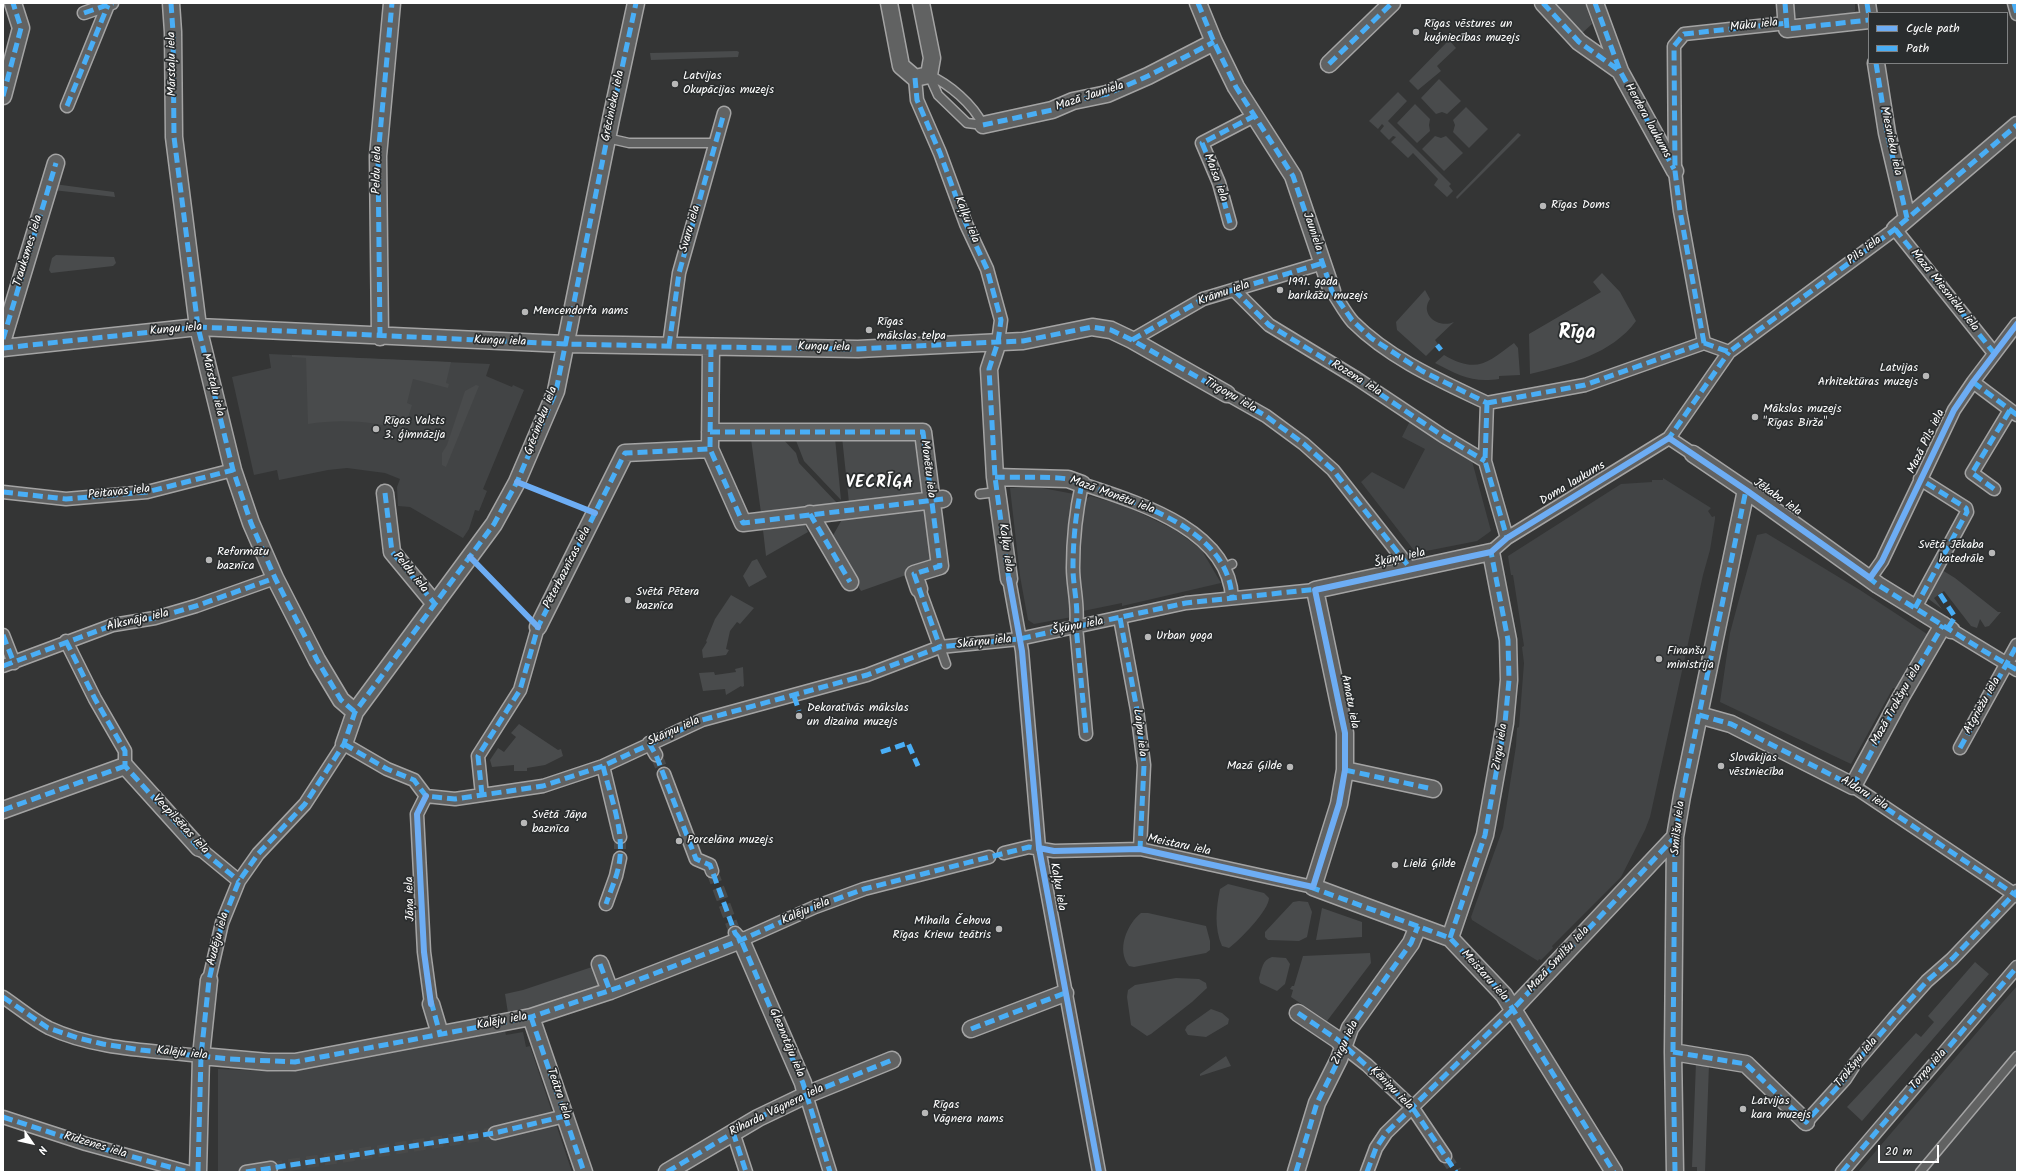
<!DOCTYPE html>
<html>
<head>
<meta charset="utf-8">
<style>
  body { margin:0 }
  #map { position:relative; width:2020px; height:1175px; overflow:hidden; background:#343535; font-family:Kalam,sans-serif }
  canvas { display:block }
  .frame { position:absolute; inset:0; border:4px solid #fff; pointer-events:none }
  .legend { position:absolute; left:1868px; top:12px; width:140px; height:52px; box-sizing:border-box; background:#2a2d2e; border:1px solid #7f8182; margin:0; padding:5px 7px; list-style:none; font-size:12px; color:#fff }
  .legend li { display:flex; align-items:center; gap:8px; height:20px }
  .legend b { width:20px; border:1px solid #7f8182 }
  .north { position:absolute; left:12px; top:1123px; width:40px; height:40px; -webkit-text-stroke:3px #2a2d2e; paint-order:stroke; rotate:124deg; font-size:11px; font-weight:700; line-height:16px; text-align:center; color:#fff }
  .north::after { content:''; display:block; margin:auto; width:14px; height:18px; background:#fff; clip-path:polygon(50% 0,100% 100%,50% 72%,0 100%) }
  .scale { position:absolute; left:1878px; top:1145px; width:61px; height:18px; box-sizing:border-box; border:2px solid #fff; border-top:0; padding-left:5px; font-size:12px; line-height:14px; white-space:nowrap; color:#fff; -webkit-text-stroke:3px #2a2d2e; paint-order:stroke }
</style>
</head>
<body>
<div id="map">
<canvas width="2020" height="1175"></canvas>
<div class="frame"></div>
<ul class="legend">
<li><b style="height:5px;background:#6dadf4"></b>Cycle path</li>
<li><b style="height:5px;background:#49aef6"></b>Path</li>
</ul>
<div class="north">N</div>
<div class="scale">20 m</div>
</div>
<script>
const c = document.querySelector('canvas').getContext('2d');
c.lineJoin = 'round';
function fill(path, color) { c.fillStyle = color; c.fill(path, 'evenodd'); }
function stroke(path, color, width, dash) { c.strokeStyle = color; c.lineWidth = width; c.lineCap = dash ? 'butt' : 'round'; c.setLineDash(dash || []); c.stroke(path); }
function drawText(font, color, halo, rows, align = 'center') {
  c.font = font + ' Kalam,sans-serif'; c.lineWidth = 3.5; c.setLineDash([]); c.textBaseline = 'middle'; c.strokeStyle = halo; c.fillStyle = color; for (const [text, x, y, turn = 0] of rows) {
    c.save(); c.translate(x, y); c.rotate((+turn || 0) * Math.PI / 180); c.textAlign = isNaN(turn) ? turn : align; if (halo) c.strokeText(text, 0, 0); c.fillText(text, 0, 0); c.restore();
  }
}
fill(new Path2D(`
  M1792,3h63v8l-1,2 -61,5z
  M269,354l221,10 -4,12 26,11 1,-2 11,5 -41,99 4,2 -8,20 -4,-1 -6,19 -6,9 -53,-31 -12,-1 -1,-19 3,-8 -15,-6 -38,-5 -19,2 -49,10 -2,-10 -23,5 -22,-98 39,-9z
  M1411,419l61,42 19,70 -14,10 -61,12 -55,-71 11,-10 32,17 21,-40 -23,-12z
  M1663,478l48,30 -3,3 4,6 3,-1v3l-5,31 -7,25 -53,242 -5,13 -24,47 -69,69 1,2 -12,12 -2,-1 -1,2 -66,-41 -1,-3 32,-89 13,-82 1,-18 2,-1 5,-64 -2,-16 2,-1 -11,-71h-2l-3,-19 113,-72 31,-2v-2h11z
  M1037,487l37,7 -5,27 -1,53 4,43 -38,7 -6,-4 -8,-44 -10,-88z
  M1090,496l36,10 49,24 26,19 20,34 -99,23v-3l-39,8 -4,-44 3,-28 -1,-1 4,-38z
  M1766,533l94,57 67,44 2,3 -32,52 -4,-1 -42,76 -131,-62 10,-69 8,-30 19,-68z
  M2017,986v186h-159l144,-169z
  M505,1031l1,4 17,-3 3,15 4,-1 42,126h-354v-103l71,3z`), '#424445');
fill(new Path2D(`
  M1551,3h34l7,21 -12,11z
  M1449,40l7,8 -19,18 4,5 -23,19 -9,-9z
  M737,51l2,1 -1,5 -87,3 -1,-7z
  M1439,79l22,22 -14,13 -5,-2 -6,2 -15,-16z
  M1398,92l9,9 -19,20 63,63 -2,2 4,5 -6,6 -13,-12 4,-6 -25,-26 -5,5 -17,-16 5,-5 -3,-1 -4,4 -9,-9 4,-5 -2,-2 -4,5 -9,-8z
  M1415,104l15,15 -1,6 1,6 -13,12 -20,-20z
  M1466,107l22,22 -19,19 -16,-16 2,-7 -2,-5z
  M1518,133l3,2 -64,64 -1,-2z
  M1435,136l6,2 5,-2 17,17 -19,18 -22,-22z
  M54,184l60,8 1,5 -62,-7z
  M56,255l58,2 2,6 -3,3 -62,7 -2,-3 3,-12z
  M1602,273l18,19 16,29c-24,33 -68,44 -106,53l-1,-40 72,-42 -8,-10z
  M1425,290l5,9c-11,16 9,30 24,23l-19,18 3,4 -12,12 -29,-26 -1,-8z
  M1514,343l4,5 2,27 -21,1v3c-27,4 -41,-4 -64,-16l9,-8c33,19 43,8 70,-12z
  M292,355l159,7 -5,21 3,1 -1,4 -35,-9 -6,24 5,2 -8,25c-31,-9 -63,-11 -96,-6l-2,-66 -14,-1z
  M476,385l3,1 -33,81 -4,-2v-12l5,-8 18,-54z
  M781,437l15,16 3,10 38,40 -76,10 -10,-74z
  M842,437h77l8,60 -78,6z
  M795,438h40l6,62 -37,-39z
  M928,503l9,61 -76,27 -30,-52 14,-25z
  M800,524l5,1 3,7 -42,24 -3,-26z
  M757,559l10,18 -18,10 -6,-11 9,-15z
  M1942,570l13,8 43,34h3l-12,14 -4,1 -5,-8 -3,9 -6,-2 -27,-35 -10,7 8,11 -16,-12z
  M731,595l23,13 -14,16 -3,-2 -7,9 -4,18 3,1 -3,5 -23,3 -1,-8 5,-8 -1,-1 9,-22z
  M743,667l1,19 -2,1 -1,-1 -15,9 -1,-6 -22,2 -4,-18 15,-1 1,3 21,-3 -1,-3z
  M519,724l39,26 3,-1 2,7 -18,9 -18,3v3h-13v-6l-22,2 -2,-7 8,-12 6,4 12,-15 -5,-4z
  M1228,884l36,9 5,5c0,12 -29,42 -40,50l-7,-2c-8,-18 -6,-38 -2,-57z
  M1299,901l9,1 4,10 -5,25 -8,4 -31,-1 -3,-3v-5l28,-30z
  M1322,908l40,14v15l-46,3z
  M1141,913h7l58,13 4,15v9l-4,3 -72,14 -5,-1c-13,-16 -2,-42 12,-53z
  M1370,953l1,10 -44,58 -36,-24 2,-7 -3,-1 2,-3h2l9,-30z
  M1272,957l14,1 4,6 -5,20 -8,7 -17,-8 -1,-5c3,-9 3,-18 13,-21z
  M1975,962l14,12 -127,147 -15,-14 69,-74 5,4 13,-15 -6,-6z
  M592,967l8,21 -69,20 -23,5 -3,-19 18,-4z
  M1176,978l23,1 7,4 1,5 -15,14 -41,32 -4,2 -16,-11 -4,-28 1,-7 7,-5z
  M1211,1009l11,4 7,6 -1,5 -22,13 -18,-2 -3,-5 2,-4z
  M1226,1056l5,10 -31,10v-2z
  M1696,1062l13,3 -4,107h-8v-5h-5z`), '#494b4c');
stroke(new Path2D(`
  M656,755l8,19
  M620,837v21
  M712,871l23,62
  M1445,1156l11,16
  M271,1168l224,-35`), '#484949', 12, [12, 6]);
const service = new Path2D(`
  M929,75l9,20 29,28 16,2
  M929,75c20,9 44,29 54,50
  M607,138l22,5h87
  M980,494l17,-2
  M1224,568l8,-4
  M940,647l6,17
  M1920,1172l97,-116`);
const pedestrian = new Path2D(`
  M2014,3l3,11
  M84,13l28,-10
  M915,78l2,22 23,53 26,71 21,45 14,51 -3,22
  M67,106l41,-101
  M1230,223l-11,-40 -17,-40 52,-27
  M1234,290l35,35 87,53 87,58 42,25
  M1332,291c7,10 13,22 21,31 37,37 88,59 134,81
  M1132,340l71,-41 120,-36
  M1704,343l-24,-132 -5,-40 -1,-125 10,-12 103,-11
  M1704,343l25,9 166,-123 99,124
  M669,346l10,-73 45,-160
  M1973,382l44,33
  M1227,394l39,22 38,28 29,26 77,98
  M1487,403l98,-18 119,-42
  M1487,403l-2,58 22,77
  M1669,438l24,16
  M1994,489l-22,-16 38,-63
  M3,492l63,7 81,-7 86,-22
  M1491,552l16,-14 162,-100 60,-86
  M1870,578l12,-17 72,-151 19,-28 44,-58
  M1009,579l13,72 17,197 60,324
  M919,589l21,58
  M1915,608l52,-96 -1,-4 -46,-29
  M1120,618l17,92 7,55 -4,84
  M1951,630l66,40
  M3,635l11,28
  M66,641l29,58 30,52v15
  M3,666l110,-41 42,-7 41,-12 79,-28
  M1086,734l-10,-108c3,-19 -3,-39 -3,-58 0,-28 3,-57 9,-84 54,18 147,45 150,114
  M649,743l7,12
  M1960,748l57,-103
  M603,766l17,71
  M664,774l32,85 14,6 2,6
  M1853,786l164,110
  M482,795l-4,-39 42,-66 18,-63
  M426,796l-9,18 7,138 7,52
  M199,848l40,33
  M1004,853l25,-6 25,4 86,-2 173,38
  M606,904l10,-28 4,-18
  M735,933l6,7 74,-33 49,-18 125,-32
  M209,980l13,-57 17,-42 19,-27 47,-50 39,-60 43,25 27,11 12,16 29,3 88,-13 60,-20 99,-46 165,-45 73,-28 79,-8 167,-36 129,-13
  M3,997c15,10 30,23 46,31 47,22 102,22 152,28
  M1344,1047l23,18 45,42 33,49
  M806,1095l24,77
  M3,1117l83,27 102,28
  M1806,1122l39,-43 9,-14 40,-47 33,-37 25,-22 65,-68
  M733,1132l13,40
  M495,1133l70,-17
  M246,1172l25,-4
  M1367,1172l9,-24 10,-15 127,-124
  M1842,1172l175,-205`);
const minor = new Path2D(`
  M171,3l2,29 1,105 24,190 35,143 18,53 24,55 42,82 24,40 14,12
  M889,3l12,63 14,12 14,-3 3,-17 -11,-55
  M1198,3l16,39 22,45 57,89 39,115
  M1543,3l36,39 41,29
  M1595,3l25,68 55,100
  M1785,3l2,26 82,-9
  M1867,3l2,14
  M1876,63l11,70 20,85
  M1329,64l63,-61
  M3,96l18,-68 -8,-25
  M983,125l69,-15 21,-9 34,-7 41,-18 66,-34
  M1895,229l122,-104
  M380,337l-2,-181 14,-153
  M3,339l53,-176
  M998,342l-9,27 6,108 14,102
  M711,347l-1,102 33,74 200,-24
  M3,348l195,-21 367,17 293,5 165,-8 69,-14 19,3 21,10 95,54
  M710,432h213l17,134 -26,8 5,15
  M1693,454l53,36 132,95 73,45
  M995,477l73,2 14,5
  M385,493l7,59 43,52
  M810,514l40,68
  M538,627l87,-174 85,-4
  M1699,715l32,9 122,62 48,-89 42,-72
  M344,744l11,-32 139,-188 23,-42 39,-91 55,-272 25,-116
  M1345,770l88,19
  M3,810l122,-44 74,82
  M1450,938l35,-103 20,-112 4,-43 -1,-40 -17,-88 -176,38 30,143v37l-6,34 -26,83 137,51 54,57 110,177
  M600,964l10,27
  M431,1004l9,30
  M1513,1009l162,-172
  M1298,1013l40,27 6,7
  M531,1017l53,155
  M971,1029l94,-36
  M1673,1052l73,12 60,58
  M201,1056l67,6h27l236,-45 79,-26 131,-51 62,143 3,12
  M198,1172l3,-116 8,-76
  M667,1172l91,-54 48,-23 86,-35
  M1296,1172l21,-69 22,-44 11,-31 61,-85 7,-17
  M1675,1172l-2,-120 2,-215 7,-41 64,-306`);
stroke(service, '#a4a4a4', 11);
stroke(pedestrian, '#a4a4a4', 15);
stroke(minor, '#a4a4a4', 19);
stroke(service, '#616262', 8);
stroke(pedestrian, '#616262', 12);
stroke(minor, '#616262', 16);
stroke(new Path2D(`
  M171,3l2,29 1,105 24,190 35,143 18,53 24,55 42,82 24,40 14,12
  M1198,3l16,39 22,45 57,89 39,115 20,29 19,18 51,33 65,32
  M1543,3l36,39 41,29
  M1595,3l25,68 54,98
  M1785,3l2,26 82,-9
  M1867,3l2,14
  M2014,3l3,11
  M84,13l29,-10
  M1876,63l11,70 20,85
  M1329,64l63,-61
  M915,78l2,22 23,53 26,71 21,45 14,51 -3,22 -9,27 6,108 14,104
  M3,96l18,-68 -8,-25
  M67,106l41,-101
  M983,125l69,-15 21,-9 34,-7 41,-18 66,-34
  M1230,223l-11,-40 -17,-40 52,-27
  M1895,229l99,124
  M1234,290l35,35 87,53 87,58 42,25
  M380,337l-2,-181 14,-153
  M3,339l53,-176
  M1132,340l71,-41 120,-36
  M1704,343l-24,-132 -5,-40 -1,-125 10,-12 103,-11
  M1704,343l25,9 166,-123 122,-104
  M1437,345l4,5
  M669,346l10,-73 45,-160
  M711,347l-1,102 33,74 200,-24
  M3,348l195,-21 367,17 146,3 147,2 140,-7 25,-1 69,-14 19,3 21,10 134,76 38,28 29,26 77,98
  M1973,382l44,33
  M1487,403l98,-18 119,-42
  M1487,403l-2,58 22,77
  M710,432h213l17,134 -26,8 26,73
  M1666,440l3,-2 60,-86
  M995,477c22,1 52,-1 73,2 12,3 25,9 37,13 50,17 124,44 127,106
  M1082,484c-6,27 -9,56 -9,84 0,19 6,39 3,58l10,108
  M1994,489l-22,-16 38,-63
  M3,492l63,7 81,-7 86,-22
  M385,493l7,59 43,52
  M810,514l40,68
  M1868,577l10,8 106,66 33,19
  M1940,594l15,23 -7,11
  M1915,608l52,-96 -1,-4 -46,-29
  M1120,618l17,92 7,55 -4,84
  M3,635l11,28
  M66,641l29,58 30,52v15l74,82 40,33
  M3,666l110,-41 42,-7 41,-12 79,-28
  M794,696l5,15
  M1699,715l32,9 122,62 164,110
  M649,743l7,12 40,104 14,6 25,68 6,7 62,143 27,89
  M344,744l43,25 27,11 12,16 29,3 88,-13 60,-20 99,-46 165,-45 73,-28 79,-8 167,-36 132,-14
  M1960,748l57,-103
  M881,752l27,-9 10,23
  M603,766c7,29 20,61 17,91 -1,16 -9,32 -14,47
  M1345,770l88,19
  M1853,786l48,-89 42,-72
  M482,795l-4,-39 42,-66 18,-63 87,-174 85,-4
  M3,810l122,-44
  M1310,887l140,51 54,57 110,177
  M1450,938l35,-103 20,-112 4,-43 -1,-40 -17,-88
  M600,964l10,27
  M3,997l45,31 30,10 25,6 38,6 89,9 65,3 236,-45 89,-30 121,-47 74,-33 49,-18 165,-42 14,2
  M431,1001l9,33
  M1298,1013l40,27 74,67 44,65
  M531,1017l53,155
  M971,1029l94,-36
  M1673,1052l73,12 60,58 39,-43 9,-14 40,-47 33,-37 25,-22 65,-68
  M3,1117l83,27 102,28
  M733,1132l13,40
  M198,1172l3,-116 8,-76 13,-57 17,-42 19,-27 47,-50 39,-60 11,-32 139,-188 23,-42 39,-91 55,-272 25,-116
  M246,1172l249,-39 70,-17
  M667,1172l91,-54 48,-23 86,-35
  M1296,1172l21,-69 22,-44 11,-31 61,-85 7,-17
  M1367,1172l9,-24 10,-15 127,-124 162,-172
  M1675,1172l-2,-120 2,-215 7,-41 64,-306
  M1842,1172l175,-205`), '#49aef6', 5, [10, 5]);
stroke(new Path2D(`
  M517,482l78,31
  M470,557l68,70
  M1009,579l13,72 17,197 60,324
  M426,796l-9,18 7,138 7,52
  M1039,848l15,3 86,-2 173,38 26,-83 6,-34v-37l-30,-143 176,-38 16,-14 162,-100 77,52 124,88 12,-17 72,-151 19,-28 44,-58`), '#6dadf4', 6);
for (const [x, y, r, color] of [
  [1416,32,4,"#b8b8b8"],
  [675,84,4,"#b8b8b8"],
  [1543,206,4,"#b8b8b8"],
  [1280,290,4,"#b8b8b8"],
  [525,312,4,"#b8b8b8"],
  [869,330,4,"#b8b8b8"],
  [1926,376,4,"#b8b8b8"],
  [1755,417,4,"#b8b8b8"],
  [376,429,4,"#b8b8b8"],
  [1992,553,4,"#b8b8b8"],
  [209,560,4,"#b8b8b8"],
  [628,600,4,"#b8b8b8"],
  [1148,637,4,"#b8b8b8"],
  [1659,659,4,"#b8b8b8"],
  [799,716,4,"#b8b8b8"],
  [1721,766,4,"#b8b8b8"],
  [1290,767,4,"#b8b8b8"],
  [524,823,4,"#b8b8b8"],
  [679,841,4,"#b8b8b8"],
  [1395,865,4,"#b8b8b8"],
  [999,929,4,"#b8b8b8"],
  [1743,1109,4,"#b8b8b8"],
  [925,1113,4,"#b8b8b8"]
]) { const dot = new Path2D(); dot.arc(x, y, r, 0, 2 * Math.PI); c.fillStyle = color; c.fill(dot); stroke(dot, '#2a2d2e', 1.5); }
drawText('12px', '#fff', '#2a2d2e', [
  ["Rīgas vēstures un",1424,25],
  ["kuģniecības muzejs",1424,39],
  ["Latvijas",683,77],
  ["Okupācijas muzejs",683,91],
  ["Rīgas Doms",1551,206],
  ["1991. gada",1288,283],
  ["barikāžu muzejs",1288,297],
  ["Mencendorfa nams",533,312],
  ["Rīgas",877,323],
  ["mākslas telpa",877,337],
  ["Latvijas",1918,369,"right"],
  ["Arhitektūras muzejs",1918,383,"right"],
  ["Mākslas muzejs",1763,410],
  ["\"Rīgas Birža\"",1763,424],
  ["Rīgas Valsts",384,422],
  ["3. ģimnāzija",384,436],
  ["Svētā Jēkaba",1984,546,"right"],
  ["katedrāle",1984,560,"right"],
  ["Reformātu",217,553],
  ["baznīca",217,567],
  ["Svētā Pētera",636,593],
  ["baznīca",636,607],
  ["Urban yoga",1156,637],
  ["Finanšu",1667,652],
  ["ministrija",1667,666],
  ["Dekoratīvās mākslas",807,709],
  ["un dizaina muzejs",807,723],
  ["Slovākijas",1729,759],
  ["vēstniecība",1729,773],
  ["Mazā Ģilde",1282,767,"right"],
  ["Svētā Jāņa",532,816],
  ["baznīca",532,830],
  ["Porcelāna muzejs",687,841],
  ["Lielā Ģilde",1403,865],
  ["Mihaila Čehova",991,922,"right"],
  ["Rīgas Krievu teātris",991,936,"right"],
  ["Latvijas",1751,1102],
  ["kara muzejs",1751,1116],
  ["Rīgas",933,1106],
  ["Vāgnera nams",933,1120]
], 'left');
drawText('12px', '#fff', '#2a2d2e', [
  ["Mūku iela",1754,26,-6],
  ["Mārstaļu iela",173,64,-91],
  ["Mazā Jauniela",1090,97,-18],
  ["Grēcinieku iela",614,106,-78],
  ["Herdera laukums",1647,121,61],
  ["Miesnieku iela",1890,141,78],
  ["Peldu iela",378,170,-89],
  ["Maisa iela",1215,178,70],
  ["Kaļķu iela",966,220,68],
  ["Svaru iela",691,229,-74],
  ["Jauniela",1312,232,71],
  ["Trauksmes iela",29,251,-73],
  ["Pils iela",1865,251,-37],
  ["Mazā Miesnieku iela",1944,291,51],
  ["Krāmu iela",1224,294,-19],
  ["Kungu iela",176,330,-5],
  ["Kungu iela",500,342,2],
  ["Kungu iela",824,348,1],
  ["Rozena iela",1356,379,32],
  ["Mārstaļu iela",212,385,76],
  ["Tirgoņu iela",1230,396,30],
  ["Grēcinieku iela",542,421,-69],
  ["Mazā Pils iela",1927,442,-64],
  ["Monētu iela",927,469,83],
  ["Doma laukums",1573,484,-31],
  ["Peitavas iela",119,493,-6],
  ["Mazā Monētu iela",1112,496,20],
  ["Jēkaba iela",1777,498,35],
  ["Kaļķu iela",1005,548,82],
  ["Šķūņu iela",1400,559,-13],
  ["Pēterbaznīcas iela",568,568,-63],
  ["Peldu iela",410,573,51],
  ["Alksnāja iela",138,621,-13],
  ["Šķūņu iela",1078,627,-11],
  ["Skārņu iela",984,643,-6],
  ["Amatu iela",1349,702,79],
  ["Mazā Trokšņu iela",1897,705,-61],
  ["Atgriežu iela",1983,706,-61],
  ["Skārņu iela",674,732,-24],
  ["Laipu iela",1139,733,83],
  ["Zirgu iela",1501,747,-81],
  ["Aldaru iela",1864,794,32],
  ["Vecpilsētas iela",180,825,47],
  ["Smilšu iela",1679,828,-84],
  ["Meistaru iela",1179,846,12],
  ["Kaļķu iela",1057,887,80],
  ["Jāņa iela",411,899,-92],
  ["Kalēju iela",806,912,-23],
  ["Audēju iela",219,939,-75],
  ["Mazā Smilšu iela",1559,960,-47],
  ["Meistaru iela",1484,976,48],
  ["Kalēju iela",502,1022,-11],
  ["Gleznotāju iela",786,1043,67],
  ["Zirgu iela",1346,1043,-65],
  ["Kalēju iela",182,1054,6],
  ["Trokšņu iela",1857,1063,-51],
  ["Torņa iela",1929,1070,-49],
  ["Ķēniņu iela",1391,1089,45],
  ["Teātra iela",558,1094,71],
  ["Riharda Vāgnera iela",777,1111,-26],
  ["Rīdzenes iela",95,1146,17]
]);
c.letterSpacing = '1px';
drawText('bold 16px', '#fff', '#2a2d2e', [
  ["VECRĪGA",880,484]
]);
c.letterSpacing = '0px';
drawText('bold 20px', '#fff', '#2a2d2e', [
  ["Rīga",1577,335]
]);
</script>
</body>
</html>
